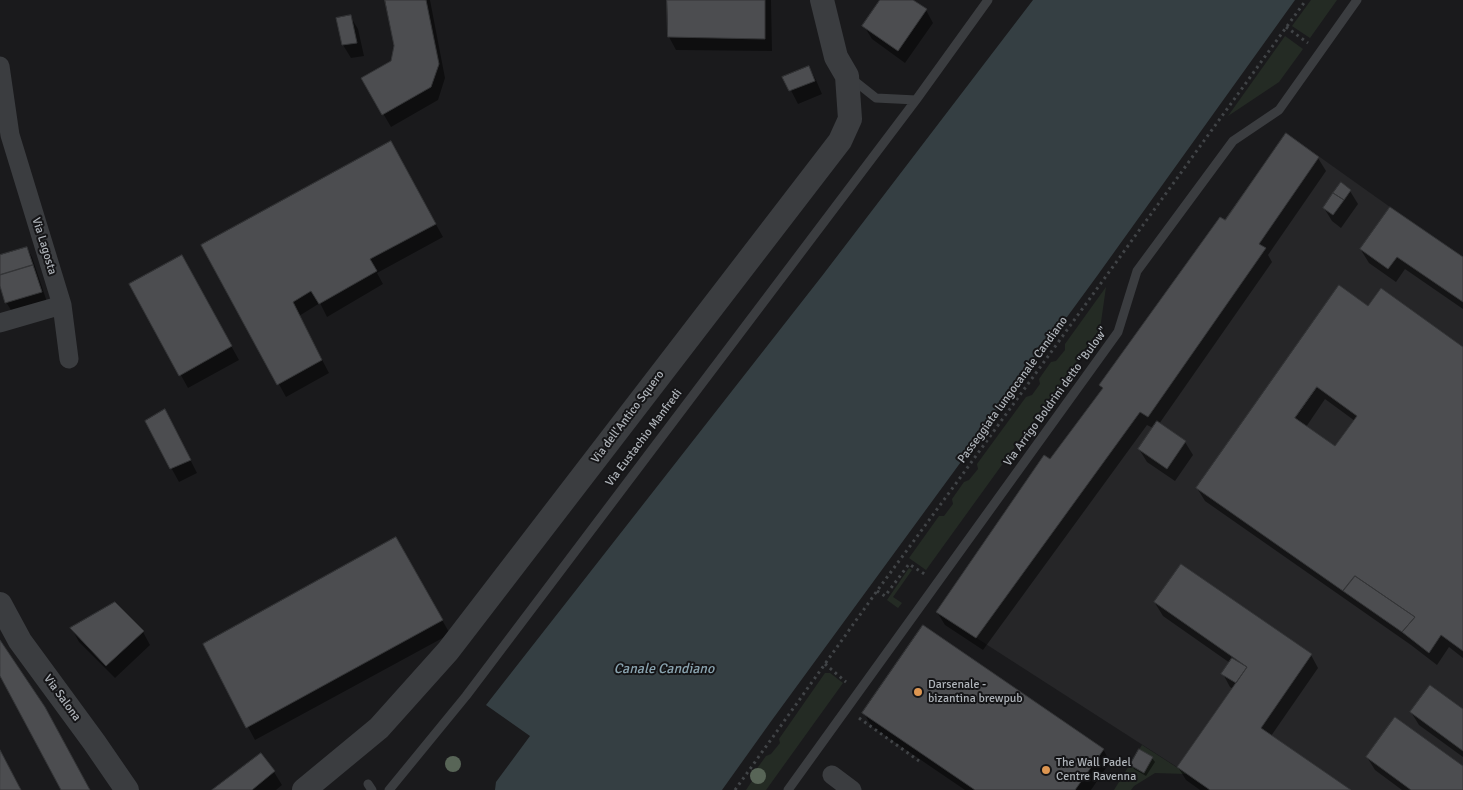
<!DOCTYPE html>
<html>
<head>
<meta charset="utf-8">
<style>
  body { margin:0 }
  canvas { display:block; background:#1a1a1c }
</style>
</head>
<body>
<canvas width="1463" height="790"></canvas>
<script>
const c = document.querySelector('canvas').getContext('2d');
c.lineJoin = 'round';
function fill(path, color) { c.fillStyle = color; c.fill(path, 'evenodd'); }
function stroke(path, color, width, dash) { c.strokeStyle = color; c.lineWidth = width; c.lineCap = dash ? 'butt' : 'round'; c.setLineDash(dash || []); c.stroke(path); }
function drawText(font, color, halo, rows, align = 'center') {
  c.font = font + ' Signika,sans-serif'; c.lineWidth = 4; c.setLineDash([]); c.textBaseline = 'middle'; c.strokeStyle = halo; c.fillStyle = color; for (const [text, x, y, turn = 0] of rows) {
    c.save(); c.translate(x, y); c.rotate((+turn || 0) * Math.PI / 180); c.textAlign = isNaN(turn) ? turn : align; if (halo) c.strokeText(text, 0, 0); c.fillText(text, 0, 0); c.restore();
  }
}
fill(new Path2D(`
  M1286,133l177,126v531h-253l-33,-23 -241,-155 108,-157 6,4 53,-71 -4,-3 121,-168 5,2z`), '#262628');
fill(new Path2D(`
  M1311,0h26l-27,38 -18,-12z
  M1285,36l18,13 -24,33 -51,34z
  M1106,287l-6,42 -174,241 -17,-12 30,-42h5l9,-12 -1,-5 12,-17 5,-2 9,-11 -1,-5 49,-67 6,-2 8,-11 -1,-5 12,-17 5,-1 9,-11v-6z
  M909,568l3,2 -19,27 9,6 -4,5 -11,-8z
  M825,673h5l13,10 -77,107h-20l8,-12 -1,-4 13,-18 5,-2 9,-11 -1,-4z
  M1142,745l45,29 -32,-1 -21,13 -3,4h-17z`), '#242b24');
fill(new Path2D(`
  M1033,0h262l-198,276 -325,444 -50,70h-227l1,-8 34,-46 -44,-31 336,-429z`), '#353f43');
fill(new Path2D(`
  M386,0h44l15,78 -7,22 -47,27 -28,-48 29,-17 3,-16z
  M668,0h103l1,51 -96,-1 -7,-13z
  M881,0h30l15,10 7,13 -28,40 -33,-24 -8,-13z
  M350,16l8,13 6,27 -13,2 -8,-13 -6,-26z
  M809,67l7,13 6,14 -24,10 -14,-27z
  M1286,135l32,23 8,13 -58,84 4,7 -113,162 26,18 8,13 -18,26 -28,-19 -8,-13 14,-21 -6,-3 -164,225 -38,-25 -8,-13 166,-222 -3,-5 125,-164z
  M398,156l45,81 -66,36 6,11 -56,33 -7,-14 -21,13 30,57 -43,24 -84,-152z
  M1350,191l8,13 -17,24 -9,-7 -8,-13z
  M27,248l5,9 16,48 -34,10 -8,-13 -6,-21v-27l1,2z
  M1361,250l102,9v50l-58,-40 -9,13 -27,-19z
  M189,270l50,90 -51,28 -57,-103z
  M1368,307l95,41v310l-14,-11 -12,18 -26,-20 -206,-144 -8,-13zM1325,399l30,22 -19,26 -30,-20z
  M146,422l26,2 25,49 -18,9z
  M396,538l54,96 -195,106 -51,-95z
  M1155,603l156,52 7,13 -47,68 78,54h-149l-14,-10 -8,-13 55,-78 -3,-2 -7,-13 7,-11 -67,-47z
  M72,629l71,3 7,13 -35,33 -36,-36z
  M1463,711v46l-44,-32 -8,-13z
  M864,713l239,36 7,13 -19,28h-126l-94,-64z
  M261,755l13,17 8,13 -6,5h-62z
  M1367,757l96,11v22h-61l-27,-20z
  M1152,758l3,4 -9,14 -12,-7 -3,-4z`), '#0007');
const building = new Path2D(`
  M385,0h41l13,64 -8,23 -49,28 -21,-37 30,-17 3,-15z
  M667,0h98v39l-97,-2z
  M880,0h33l14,9 -29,42 -36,-25z
  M351,15l6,28 -15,2 -6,-27z
  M809,66l6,15 -26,10 -7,-14z
  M1286,133l33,24 -60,87 7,4 -118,169 -8,-5 -164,226 -40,-26 108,-157 6,4 53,-71 -4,-3 121,-168 5,3z
  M391,141l45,83 -66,35 7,12 -58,33 -8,-13 -18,11 29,58 -45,25 -76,-140z
  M1341,182l10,8 -7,10 -11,-7z
  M1333,193l11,7 -11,15 -10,-7z
  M1390,207l73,50v45l-66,-45 -9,12 -28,-20z
  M27,247l6,18 -33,10v-20z
  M182,255l50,91 -53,30 -50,-92z
  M33,265l9,27 -37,11 -5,-17v-11z
  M1339,285l29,21 13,-18 82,59v304l-22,-16 -12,18 -27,-21 13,-15 -60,-41 -12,15 -147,-103zM1317,387l40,29 -22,30 -40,-28z
  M165,409l26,51 -21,9 -25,-48z
  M1157,421l29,20 -19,28 -29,-20z
  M396,537l47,83 -197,108 -43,-84z
  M1181,564l131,90 -51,74 90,62h-141l-33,-23 70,-100 -93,-65z
  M1355,576l60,41 -13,15 -59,-41z
  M115,602l29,29 -38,35 -36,-38z
  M923,625l181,124 -29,41h-100l-113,-77z
  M0,640l45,67 45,83h-29l-61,-114z
  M1232,658l15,9 -11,16 -15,-9z
  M1430,685l33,24v42l-53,-39z
  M1395,717l68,49v24h-52l-45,-33z
  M1139,749l14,8 -9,16 -14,-8z
  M0,750l21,40h-21z
  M261,753l14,18 -23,19h-40z`);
fill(building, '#4c4d50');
stroke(building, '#343537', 1);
stroke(new Path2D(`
  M1286,27l22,16
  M877,591l8,5 24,-32 17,11
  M825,664l21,18
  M859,718l60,43
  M735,790l142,-199 80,-109 349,-482`), '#414447', 3, [2.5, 4]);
stroke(new Path2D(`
  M852,79l24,19 40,2 72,-100
  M368,784l4,6
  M389,790l77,-94 450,-596
  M788,790l330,-458 19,-61 96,-130 46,-31 78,-110`), '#3b3d40', 9);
stroke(new Path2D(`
  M0,66l10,69 52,170 7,54
  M0,323l62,-18
  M832,775l20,15`), '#3b3d40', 19);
stroke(new Path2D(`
  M0,604l20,37 74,101 33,48
  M304,790l75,-62 69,-77 392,-510 10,-22 -3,-43 -11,-19 -14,-57`), '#3b3d40', 24);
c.fillStyle = '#586557';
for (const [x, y] of [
  [453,764],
  [758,776]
]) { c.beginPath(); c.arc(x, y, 8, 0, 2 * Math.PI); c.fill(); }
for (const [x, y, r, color] of [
  [918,692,5,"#dd9651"],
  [1046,770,5,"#dd9651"]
]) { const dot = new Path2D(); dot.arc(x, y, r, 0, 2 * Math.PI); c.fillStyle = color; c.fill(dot); stroke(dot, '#151517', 2); }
drawText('12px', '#aeb3b9', '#151517', [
  ["Via Lagosta",44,246,73],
  ["Passeggiata lungocanale Candiano",1013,390,-54],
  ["Via Arrigo Boldrini detto \"Bulow\"",1056,397,-54],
  ["Via dell'Antico Squero",628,417,-53],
  ["Via Eustachio Manfredi",644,438,-53],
  ["Via Salona",62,698,54]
]);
drawText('12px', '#aeb3b9', '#151517', [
  ["Darsenale -",928,685],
  ["bizantina brewpub",928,699],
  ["The Wall Padel",1056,763],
  ["Centre Ravenna",1056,777]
], 'left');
drawText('italic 14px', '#8aa4b0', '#151517', [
  ["Canale Candiano",664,669]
]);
</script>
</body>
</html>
